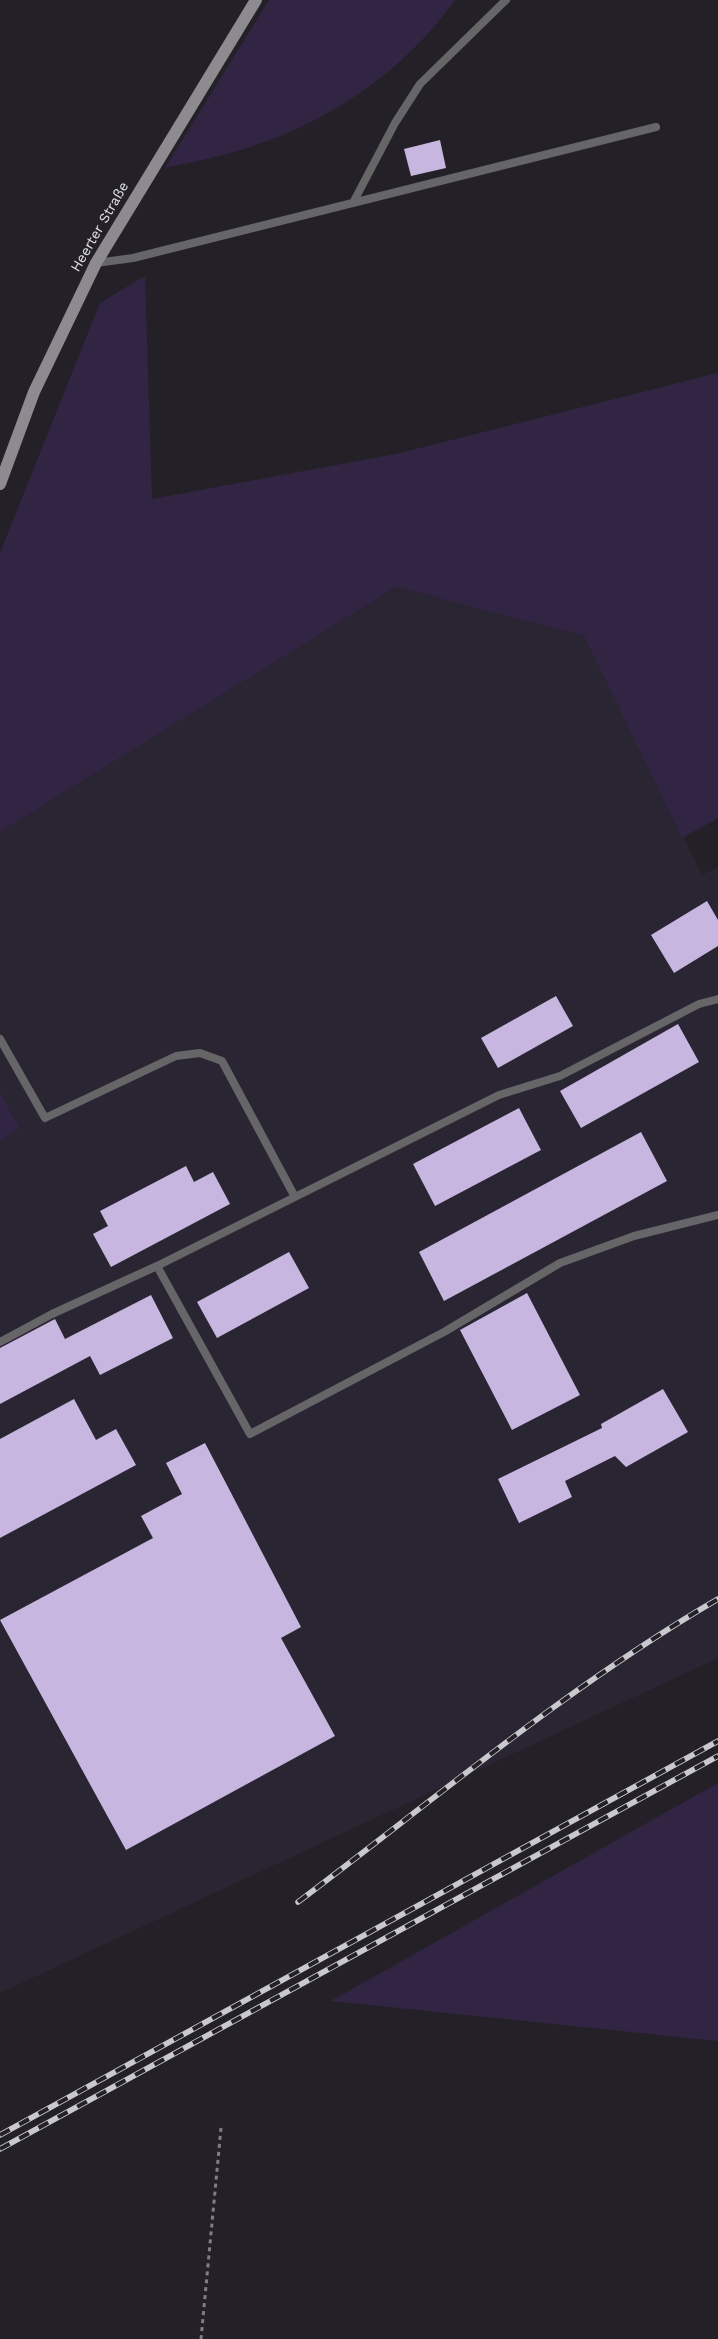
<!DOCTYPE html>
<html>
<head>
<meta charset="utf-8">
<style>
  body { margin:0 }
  canvas { display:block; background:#232127 }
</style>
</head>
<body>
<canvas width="718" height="2339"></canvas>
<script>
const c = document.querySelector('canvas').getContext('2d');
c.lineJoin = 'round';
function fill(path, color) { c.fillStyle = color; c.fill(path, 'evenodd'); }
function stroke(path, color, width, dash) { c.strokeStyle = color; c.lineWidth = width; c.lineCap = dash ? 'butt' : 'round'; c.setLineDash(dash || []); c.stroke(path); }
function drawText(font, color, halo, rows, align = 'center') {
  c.font = font + ' "Work Sans",sans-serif'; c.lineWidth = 5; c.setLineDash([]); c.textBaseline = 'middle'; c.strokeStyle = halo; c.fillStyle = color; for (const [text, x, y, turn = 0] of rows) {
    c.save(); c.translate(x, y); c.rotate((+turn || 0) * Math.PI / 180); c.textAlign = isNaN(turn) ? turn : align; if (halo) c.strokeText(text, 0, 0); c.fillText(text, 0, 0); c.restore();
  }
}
fill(new Path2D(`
  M396,587l188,49 118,239 16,-8v791l-718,335v-852l20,-12 -20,-38v-259z`), '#2a2532');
fill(new Path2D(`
  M269,0h186c-49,69 -124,121 -205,147 -27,9 -57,15 -85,21z
  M145,276l7,223 244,-45 322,-81v445l-36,20 -98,-202 -188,-49 -396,245v-279l100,-250z
  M0,1091l20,38 -20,12z
  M718,1783v258l-387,-40z`), '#322443');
fill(new Path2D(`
  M440,140l6,28 -35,8 -7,-27z
  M707,901l11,19v26l-44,27 -23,-38z
  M556,996l17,30 -75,42 -17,-30z
  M678,1024l21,38 -118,66 -21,-37z
  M519,1108l22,42 -106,56 -22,-42z
  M641,1132l26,49 -223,120 -25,-49z
  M186,1166l8,16 19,-10 17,32 -119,63 -18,-33 15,-8 -8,-15z
  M289,1252l20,36 -92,50 -20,-36z
  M527,1293l53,102 -68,35 -52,-100z
  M151,1295l22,43 -73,37 -10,-19 -90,48v-56l55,-29 10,20z
  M663,1389l25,43 -62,35 -11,-11 -50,25 7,16 -53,26 -21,-44 104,-51 -1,-4z
  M74,1399l22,41 20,-11 20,36 -136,73v-99z
  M205,1443l96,184 -20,11 54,98 -209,114 -126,-230 153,-82 -12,-22 41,-22 -16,-31z`), '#c7b6e0');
stroke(new Path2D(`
  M201,2339l20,-211`), '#807e83', 3, [4, 4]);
stroke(new Path2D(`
  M354,201l41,-78 25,-39 86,-84
  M96,263l37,-5 523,-131
  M0,1039l45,79 131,-62 24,-3 22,8 73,136
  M157,1266l93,168 194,-102 116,-69 74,-27 84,-21
  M0,1342l52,-28 105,-48 342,-171 61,-19 139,-72 19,-5`), '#666568', 8);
stroke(new Path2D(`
  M0,484l34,-92 62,-129 160,-263`), '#8d8a90', 12);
const rail = new Path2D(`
  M298,1902c137,-103 272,-217 420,-303
  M0,2135l718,-394
  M0,2149l718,-393`);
stroke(rail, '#c9c8cd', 5.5);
stroke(rail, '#232127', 4, [11]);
drawText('14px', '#e0dfe3', '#232127', [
  ["Heerter Straße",100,227,-60]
]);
</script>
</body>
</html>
